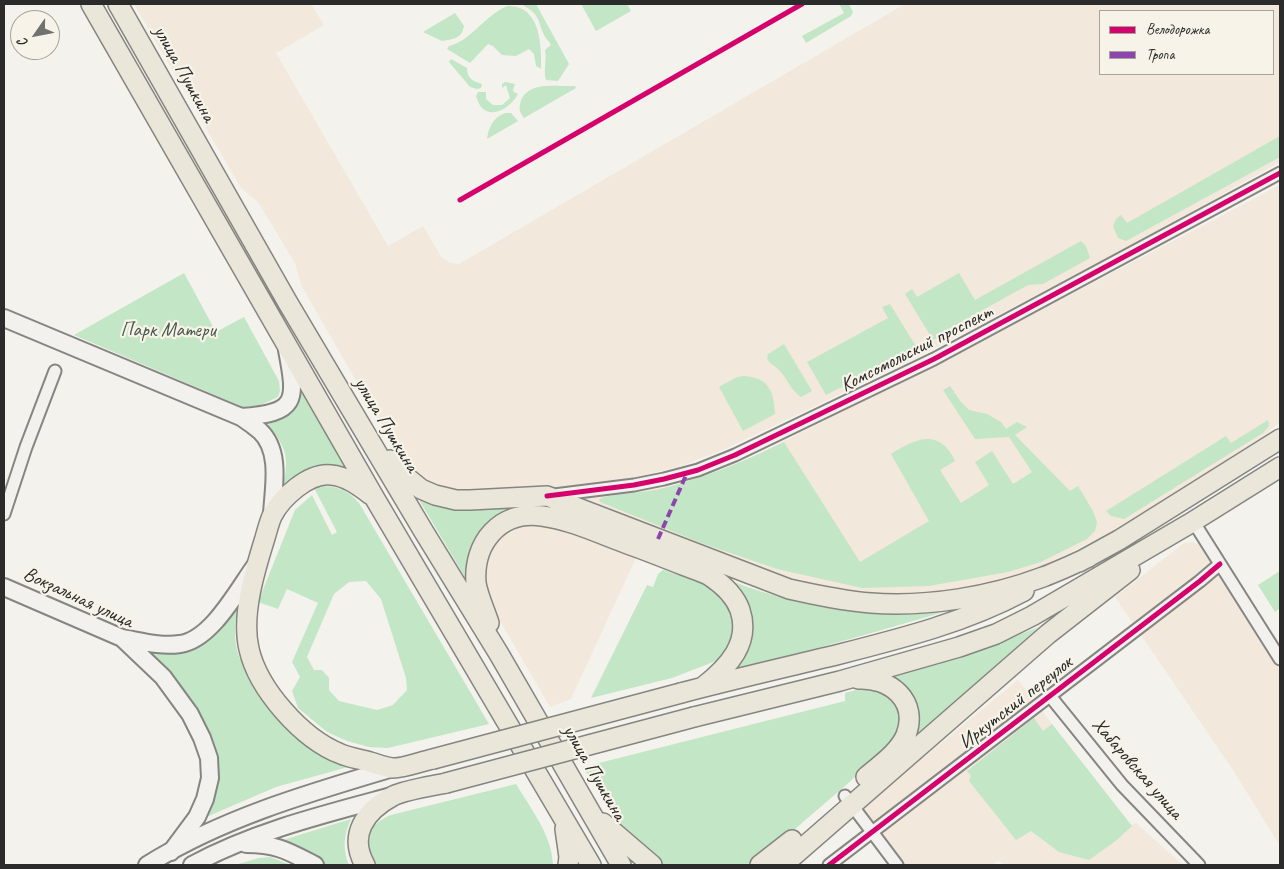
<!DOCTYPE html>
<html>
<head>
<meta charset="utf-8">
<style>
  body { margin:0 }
  #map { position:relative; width:1284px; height:869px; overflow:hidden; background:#f4f2ec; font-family:Caveat,sans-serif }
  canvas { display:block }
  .frame { position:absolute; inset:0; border:5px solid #2b2b2b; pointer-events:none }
  .legend { position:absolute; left:1099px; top:10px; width:175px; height:65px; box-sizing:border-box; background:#f7f3e8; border:1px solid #a5a39c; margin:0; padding:6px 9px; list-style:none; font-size:15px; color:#2b2b2b }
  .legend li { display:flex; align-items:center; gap:10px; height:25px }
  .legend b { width:25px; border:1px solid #a5a39c }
  .north { position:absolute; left:10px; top:10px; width:50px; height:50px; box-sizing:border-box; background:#f7f3e8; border:1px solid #a5a39c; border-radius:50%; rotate:237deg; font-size:14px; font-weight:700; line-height:20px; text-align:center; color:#2b2b2b }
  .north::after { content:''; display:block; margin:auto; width:18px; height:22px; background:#71716f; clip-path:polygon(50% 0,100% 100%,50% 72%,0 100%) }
</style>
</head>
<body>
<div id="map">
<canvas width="1284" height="869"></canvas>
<div class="frame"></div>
<ul class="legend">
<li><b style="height:6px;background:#d6006c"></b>Велодорожка</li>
<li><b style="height:6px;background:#8e44ad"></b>Тропа</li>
</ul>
<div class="north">С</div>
</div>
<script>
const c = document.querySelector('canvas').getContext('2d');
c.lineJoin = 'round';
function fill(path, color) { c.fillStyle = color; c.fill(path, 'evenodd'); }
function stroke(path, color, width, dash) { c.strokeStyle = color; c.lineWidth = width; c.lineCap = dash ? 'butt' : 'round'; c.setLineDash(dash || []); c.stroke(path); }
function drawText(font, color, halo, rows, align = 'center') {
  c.font = font + ' Caveat,sans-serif'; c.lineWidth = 4.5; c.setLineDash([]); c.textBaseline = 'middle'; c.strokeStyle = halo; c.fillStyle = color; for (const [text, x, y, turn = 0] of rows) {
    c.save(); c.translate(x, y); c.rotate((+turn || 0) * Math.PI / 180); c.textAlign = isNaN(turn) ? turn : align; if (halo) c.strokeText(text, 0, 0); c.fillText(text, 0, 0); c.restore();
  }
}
fill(new Path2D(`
  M134,4h177l13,21 -48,28 112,193 35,-20 19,32 9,5 8,1 446,-260h375v158l-152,85 -214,112 -189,90 -47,18 -34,8 -42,8 -58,6 -91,2 -14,-3 -18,-11 -10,-8 -19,-26 -91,-158 -6,-22 -37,-61 -17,-14zM1100,11h173v63h-173z
  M1280,185v237l-15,13 -152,96 -74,37 -48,15 -37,9 -83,4 -79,-14 -74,-26 -134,-58 84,-11 32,-9 44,-17 200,-100z
  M541,521l91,32 3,7 -64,139 -21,8 -54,-93 -10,-26 -4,-19 9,-27 24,-18z
  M1193,542l7,3 5,5 75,120v176l-45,-73 -120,-176 69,-54z
  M1018,680l113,145 5,-2 47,42h-178l-7,-4 -6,4h-87l-17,-19 -26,-38z`), '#f3e8dc');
fill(new Path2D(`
  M521,4h15l33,60 -11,17 -12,-1c-3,-9 1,-20 -1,-30l6,-5c-2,-4 -5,-6 -7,-10 -8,-19 -4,-20 -23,-31z
  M581,4h46l4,7 -35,20z
  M839,4h10l4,8 -2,4 -45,27 -4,-7 42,-23z
  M507,6c33,-2 35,39 34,63l-5,-3 -2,-12 -5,-5 -13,7 -14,-1 -9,-9 -5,-2 -18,19 -23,-14 2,-3c23,-6 35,-30 58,-40z
  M455,13l9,13c-2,13 -11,13 -22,15l-19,-9z
  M451,59l16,9c0,11 6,13 15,16l-1,4 -4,1 -7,-2 -21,-25z
  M505,82l10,2 -2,6 1,2 4,2c-6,12 -25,26 -37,13 -2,-3 -4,-8 -5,-11l2,-4h8v7l7,6h9l8,-7 -4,-13 -4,3v-4z
  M575,86l1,2 -52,30c-4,-5 -5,-8 -4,-14 6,-24 36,-17 55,-18z
  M505,113h6l7,8 -31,18c2,-13 6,-21 18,-26z
  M1280,136v21l-154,84 -8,-3 -5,-12 3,-7 5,-4 6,8z
  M1081,241l5,5 4,12 -47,26 -15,1 -78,43 1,3 -18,9 -28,-46 7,-5 5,8 42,-24 16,27z
  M184,273l32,59 28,-15 35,64 1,10 -2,6 -28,13 -176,-75z
  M890,304l27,44 -91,47 -19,-33 81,-44 -6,-11z
  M784,344l28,47 -11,6c-11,-7 -14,-20 -23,-28 -5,-5 -9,-5 -11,-11l1,-4z
  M744,376c25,2 30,15 31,38l-32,17 -24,-44 18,-10z
  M301,385l52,89c-33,-7 -46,-12 -71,16 7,-27 7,-44 -15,-63 3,-6 6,-6 13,-9 15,-6 18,-18 21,-33z
  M950,386l11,16 8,8 18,4 14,8 5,7 11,-7 10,5 -12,8 55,56 8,-5 15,25 4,11 -2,9 -8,8 -46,23 -33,10 -79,14 -67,2 -85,-19 -73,-25 -104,-42 -1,-3c15,-6 44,-6 61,-10 44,-11 83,-27 124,-47l76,120 69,-41 -38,-67c24,-15 48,-27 64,7l-15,9 21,33 28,-18 -14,-23 17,-11 21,33 19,-12 -23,-35 -34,2 -32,-49z
  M1268,420l1,6 -6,7 -139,86 -13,-3 -5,-5 120,-75 5,7z
  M322,486c18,1 25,4 37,17l130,221 -101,24 -19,-1 -22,-6 -20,-9 -29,-24 -6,-17 8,-14 -8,-15 26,-59 -31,-14 -9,20 -20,-7 37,-92 17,-15 20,40 5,-3 -23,-44zM366,581l15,18 25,79 1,12 -14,15 -16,5 -38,-9 -10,-11v-12l-7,-8h-8l-7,-13 27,-63 15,-12z
  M418,498l24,9 41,1 37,-2v3c-46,13 -48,31 -51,75z
  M663,570l43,15 15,12 10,16 3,13 -1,12 -6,11 -11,12 -44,17 -81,20 56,-113 6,2 5,-13z
  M1280,571v37l-5,4 -17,-27z
  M726,579c72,28 141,41 218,33l-76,22 -131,36c12,-17 20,-44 10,-63 -5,-10 -14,-19 -21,-28z
  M239,596c-3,19 -6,36 -2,54 2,10 10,22 16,31 25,41 50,67 95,86l-72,20 -72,31 12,-61 -6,-23 -25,-39 -44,-47c11,2 24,5 35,4 32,-2 47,-33 63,-56z
  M1039,627l-131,117 5,-12 -26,-54c52,-14 102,-31 152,-51z
  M863,688c4,1 11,1 15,3 10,5 25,20 21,33 -1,5 -3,10 -6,14 -26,31 -60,58 -90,84 -18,15 -36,37 -59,43h-80c-37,-21 -58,-63 -81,-98l262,-66v-8z
  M1034,718l9,13 9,-7 80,102 -15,14 -28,20 -30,-8 -28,-21 -15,9 -47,-59 2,-5 -4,-5z
  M516,784c15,25 36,51 37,81h-182c-2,-6 -5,-13 -5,-20 -1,-15 13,-25 25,-30z
  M351,819c-7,14 -9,31 -2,46h-24l-27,-18 -15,-7z
  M270,857l21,8h-56l24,-7z`), '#c3e6c6');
const street = new Path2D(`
  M554,495l80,-10 30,-6 34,-9 37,-15 199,-96 346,-186
  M4,514l22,-67 29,-76
  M1193,521l87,138
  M1050,696l72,89 77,80
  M845,796l52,69
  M829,865l371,-284 20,-17`);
const secondary = new Path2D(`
  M4,318l237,99c6,4 13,9 19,14 22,21 13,58 12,84
  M241,417c56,-4 56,-15 46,-67
  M4,587l118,51 41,39 27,37 12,24 7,20 1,20 -5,21 -8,18 -26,35
  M122,638c18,3 39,9 58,6 31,-4 57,-53 75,-78
  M246,844c31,0 42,7 69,21
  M147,865c75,-47 162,-72 246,-97
  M192,865c61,-33 129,-50 196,-68`);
const primary = new Path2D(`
  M91,4l283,493 217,368
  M118,4l170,299 136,229 75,122 122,211
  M390,460l10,12 21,17 14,6 21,5h14l77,-4 242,93c27,6 54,12 82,14 57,4 119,-6 172,-26 16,-6 31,-13 46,-20
  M371,495c-12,-9 -25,-19 -40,-20 -22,-3 -50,23 -59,41 -3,7 -5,15 -7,22 -10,32 -24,77 -16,111 9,40 53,90 92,105 9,4 20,5 29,8 7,2 15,5 22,6 10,1 30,-7 41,-9
  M1079,562l40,-22 161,-101
  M489,623c-4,-13 -11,-27 -13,-40 -3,-40 24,-73 66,-67 29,4 56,17 83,27 20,7 40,15 60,23 8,3 18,6 25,10 12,8 25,20 30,34 11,33 -12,57 -36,76
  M858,679c32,-2 61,22 48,56 -7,17 -26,30 -40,42
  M681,693c53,-14 106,-26 159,-39 63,-16 126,-32 184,-63
  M694,717l146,-36 119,-34 37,-13 36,-18 157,-92 91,-57
  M603,823l49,42
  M565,829l4,28 -1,8
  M365,865c-17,-30 0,-54 28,-69 12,-6 39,-10 53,-13
  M760,865l32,-25
  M783,865l265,-231 82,-64`);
stroke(street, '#858582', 15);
stroke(secondary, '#858582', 20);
stroke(primary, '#858582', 22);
stroke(street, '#f2f1ed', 11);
stroke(secondary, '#f2f1ed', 16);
stroke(primary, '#eae6da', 19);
const primaryBridge = new Path2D(`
  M433,759l248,-66
  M446,783l248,-66`);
stroke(primaryBridge, '#858582', 22, []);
stroke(primaryBridge, '#eae6da', 19);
stroke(new Path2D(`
  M658,539l29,-66`), '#8e44ad', 4, [8, 4]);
stroke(new Path2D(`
  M460,200l342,-196
  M547,496l87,-11 30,-6 34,-9 37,-15 199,-96 346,-186
  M829,865l371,-284 20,-17`), '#d6006c', 5);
drawText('20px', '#2b2b2b', '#f7f3e8', [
  ["улица Пушкина",184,74,61],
  ["Комсомольский проспект",917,349,-27],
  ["улица Пушкина",386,425,59],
  ["Вокзальная улица",78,598,25],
  ["Иркутский переулок",1016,703,-38],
  ["Хабаровская улица",1137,769,49],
  ["улица Пушкина",594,773,60]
]);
drawText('20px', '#47584a', '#f7f3e8', [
  ["Парк Матери",168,331]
]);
</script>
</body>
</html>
